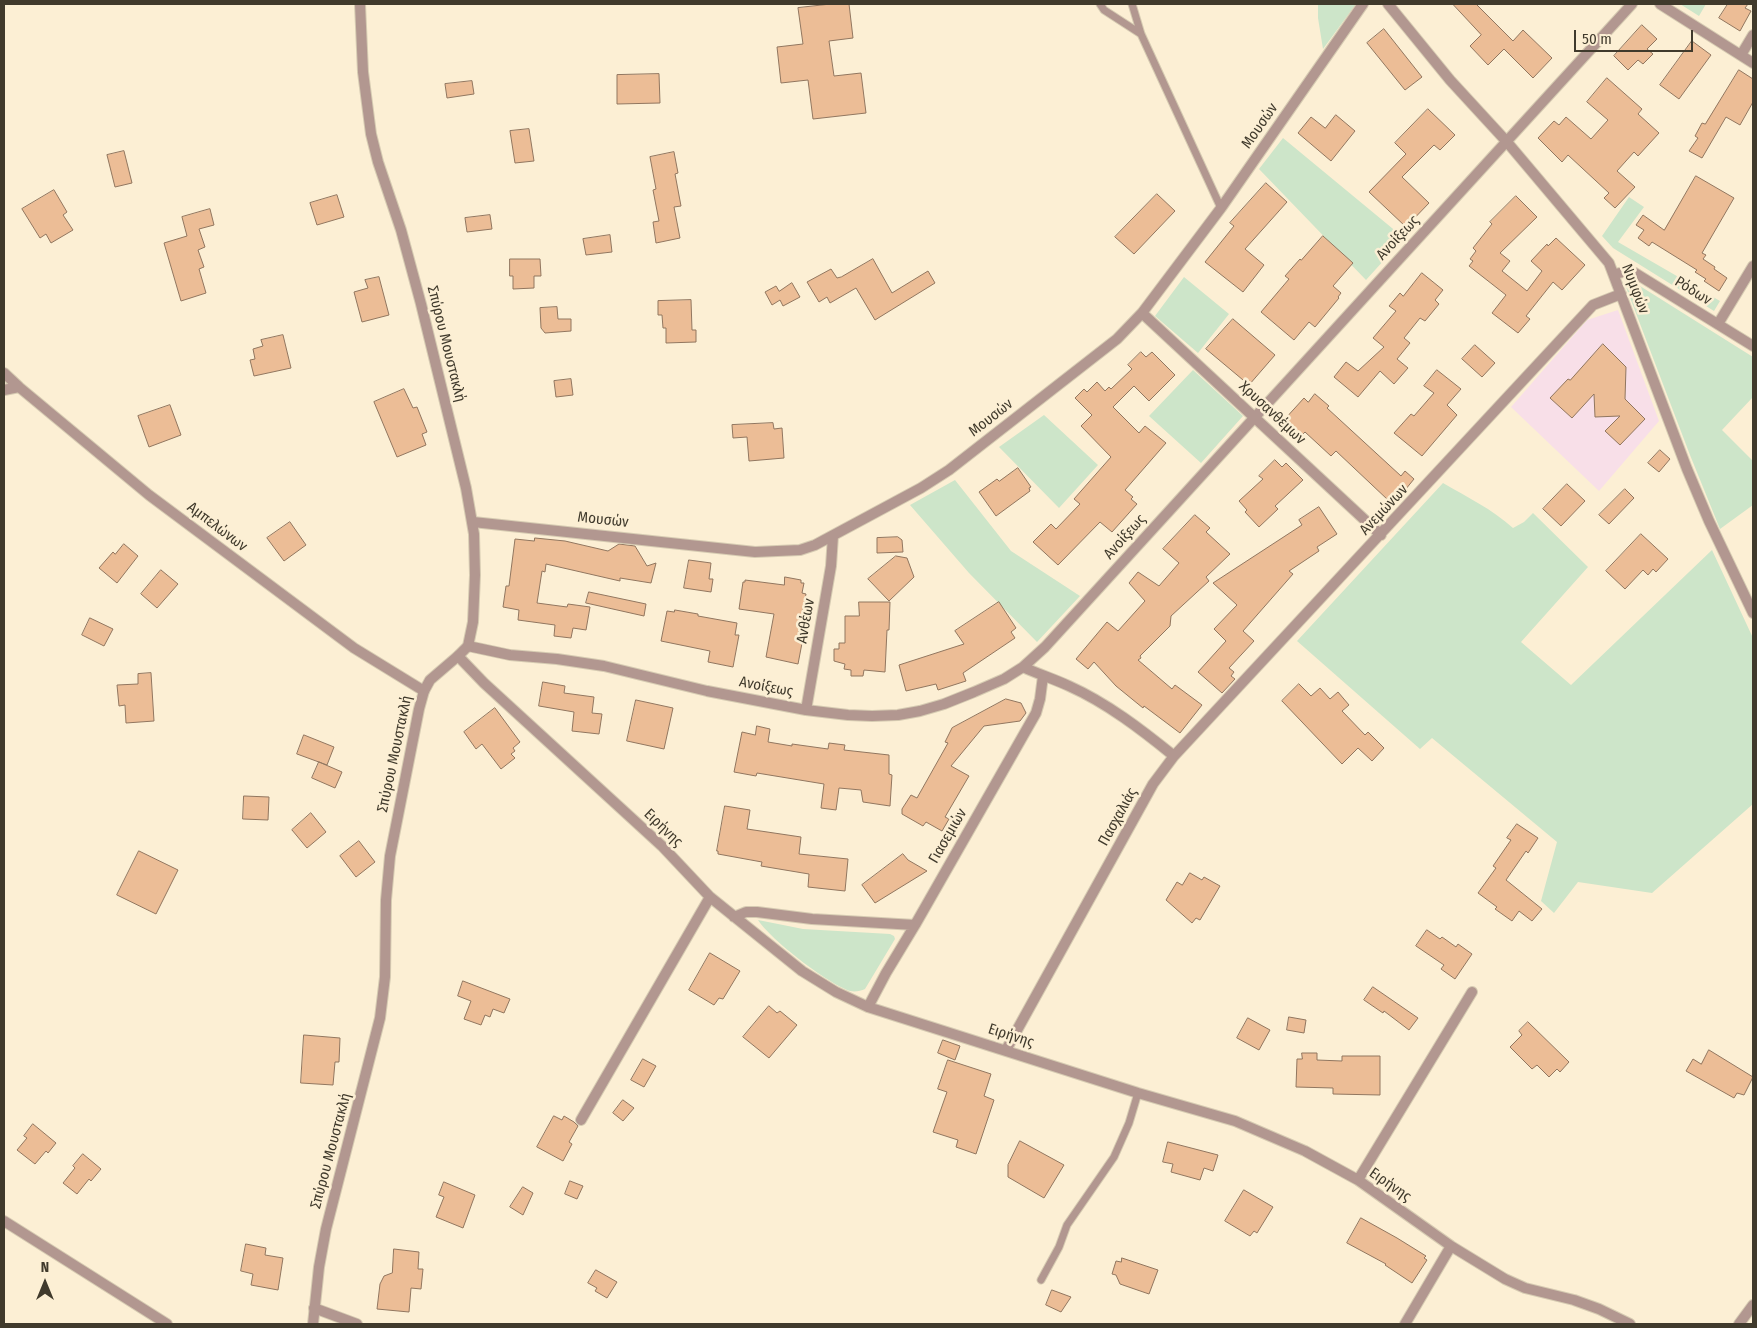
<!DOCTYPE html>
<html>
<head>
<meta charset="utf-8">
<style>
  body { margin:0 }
  #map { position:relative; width:1757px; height:1328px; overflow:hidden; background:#fcefd4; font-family:"Fira Sans Condensed",sans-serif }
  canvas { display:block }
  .frame { position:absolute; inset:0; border:5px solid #403a2c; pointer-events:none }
  .north { position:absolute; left:20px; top:1258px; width:50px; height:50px; -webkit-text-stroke:4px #fcefd4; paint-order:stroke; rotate:0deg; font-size:14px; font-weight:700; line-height:20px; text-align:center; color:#403a2c }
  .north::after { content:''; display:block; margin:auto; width:18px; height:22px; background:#403a2c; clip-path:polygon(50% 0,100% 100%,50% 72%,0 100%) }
  .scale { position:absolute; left:1574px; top:30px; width:119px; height:22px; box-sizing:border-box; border:2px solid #403a2c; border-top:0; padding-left:6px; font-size:15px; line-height:18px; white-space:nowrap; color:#403a2c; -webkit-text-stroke:4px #fcefd4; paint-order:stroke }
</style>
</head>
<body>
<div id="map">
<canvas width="1757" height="1328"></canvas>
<div class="frame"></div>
<div class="north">N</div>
<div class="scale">50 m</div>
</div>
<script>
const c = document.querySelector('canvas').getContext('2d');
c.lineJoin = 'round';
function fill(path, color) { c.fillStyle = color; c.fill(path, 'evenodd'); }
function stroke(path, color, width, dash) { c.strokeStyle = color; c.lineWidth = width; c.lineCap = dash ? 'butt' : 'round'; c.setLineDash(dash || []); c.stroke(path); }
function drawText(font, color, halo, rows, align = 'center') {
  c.font = font + ' "Fira Sans Condensed",sans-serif'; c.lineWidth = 5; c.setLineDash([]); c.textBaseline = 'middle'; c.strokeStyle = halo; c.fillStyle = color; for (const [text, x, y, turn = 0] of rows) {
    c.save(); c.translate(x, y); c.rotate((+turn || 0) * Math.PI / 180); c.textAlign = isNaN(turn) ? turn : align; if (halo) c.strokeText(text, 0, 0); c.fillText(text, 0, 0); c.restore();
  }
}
fill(new Path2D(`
  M1618,310l41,111 -60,70 -88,-84 76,-87z`), '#f8dfe8');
fill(new Path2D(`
  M1318,4h38l-33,45 -5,-31z
  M1680,4h26l-7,12z
  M1283,138l121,100 -38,42 -107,-111z
  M1629,197l15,10 -26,35 102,59 -6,10 -101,-63 -11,-12z
  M1184,277l45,37 -31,39 -43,-37z
  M1632,281l121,76v40l-31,33 31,31v44l-33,24 -30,-74 -64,-168z
  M1193,370l50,46 -42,47 -52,-47z
  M1044,415l54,50 -39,43 -60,-61z
  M955,480l56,71 69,45 -43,46 -68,-69 -59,-68z
  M1443,483c24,14 49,26 70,45l11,-6 9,-9 55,54 -67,75 50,43 141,-135 41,88v166l-101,89 -74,-11 -24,31 -13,-12 16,-59 -125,-104 -12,11 -123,-108z
  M758,920l45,9 87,5 4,2 1,3 -30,50c-4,2 -10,3 -15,2 -23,-8 -79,-51 -92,-71z`), '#cde5c9');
const building = new Path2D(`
  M831,4h18l4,34 -24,3 5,35 27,-3 5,40 -53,6 -5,-39 -27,3 -4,-36 26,-3 -5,-36z
  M1453,4h23l37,37 10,-11 29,28 -19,20 -29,-29 -16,16 -18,-19 11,-11z
  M1728,4h20l-3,4 6,3 -11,20 -21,-13z
  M1642,25l15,14 -10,10 6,5 -10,10 -5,-4 -10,10 -14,-14z
  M1384,29l38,48 -17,13 -38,-47z
  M1692,41l19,14 -32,44 -19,-14z
  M1739,70l14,9v23l-13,23 -14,-8 -24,41 -13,-7 9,-13 -3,-2 7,-13 3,1z
  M659,74l1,29 -43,1v-29z
  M1607,78l35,31 -4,5 21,19 -21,23 -4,-4 -17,19 18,16 -20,21 -11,-10 5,-5 -41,-38 -6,7 -24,-24 16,-17 5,4 7,-8 25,22 17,-19 -21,-18z
  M472,81l2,13 -27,4 -2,-14z
  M1428,109l27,26 -15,15 -6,-5 -32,32 27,26 -23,24 -37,-35 37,-38 -11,-11z
  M1336,115l19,16 -24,30 -33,-28 13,-16 14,11z
  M529,129l5,32 -19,2 -5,-32z
  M124,151l8,32 -17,4 -8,-32z
  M674,152l4,21 -3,1 6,32 -7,1 6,31 -24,5 -3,-21 6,-1 -6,-31 3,-1 -6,-32z
  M1696,176l38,22 -32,55 4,2 -3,4 12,8 -1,2 13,9 -8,13 -15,-10 2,-2 -11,-7 2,-2 -45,-28 -3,4 -11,-8 6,-8 -8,-5 7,-10 21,15z
  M1266,183l21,19 -42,47 19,16 -21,27 -38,-30 29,-36 -4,-3z
  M54,190l13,22 -4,3 10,15 -22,13 -5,-9 -6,4 -18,-29z
  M1157,194l18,17 -41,43 -19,-17z
  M337,195l7,22 -27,8 -7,-22z
  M1516,196l21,21 -37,36 10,8 -8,10 25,20 15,-20 -11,-10 16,-17 1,2 8,-8 29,27 -23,25 -9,-8 -27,34 4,3 -12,14 -26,-20 14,-18 -37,-29 4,-5 -3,-2 6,-8 -3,-3 19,-24 -2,-2z
  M210,209l4,16 -15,4 6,18 -7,3 6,17 -5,2 7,24 -25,8 -17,-58 23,-7 -5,-19z
  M490,215l2,14 -25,3 -2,-14z
  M610,235l2,17 -26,3 -3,-16z
  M1323,236l30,27 -20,23 8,7 -3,4 1,1 -24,29 -6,-5 -15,18 -33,-28 28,-33 -4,-3 15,-17 1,1z
  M510,259h30l1,17h-7v12l-21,1v-13h-3z
  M873,259l19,34 36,-22 7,12 -60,37 -19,-32 -26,15 -3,-6 -8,5 -12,-20 24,-13 6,9 4,-1z
  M1422,273l21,17 -8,10 4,4 -14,17 -5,-3 -16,20 6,5 -13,16 11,9 -14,16 -14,-13 -22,26 -24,-20 12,-15 12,9 26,-24 -11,-9 23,-27 -7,-5 11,-13 3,3z
  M379,277l10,38 -27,7 -8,-30 14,-4 -3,-8z
  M792,283l8,14 -17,9 -3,-6 -8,5 -7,-13 11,-6 3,5z
  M691,300l1,30h4v12l-30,1v-15h-3l-1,-13h-4v-14z
  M557,307l1,12h13v12l-26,2 -4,-5 -1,-20z
  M1233,319l42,36 -26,30 -43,-36z
  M283,335l8,33 -37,8 -4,-16 5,-1 -2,-10 10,-3 -2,-6z
  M1603,344l23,23 -1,32 20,20 -25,26 -15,-14 15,-15 -25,1 -1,-23 -22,24 -22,-20 18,-19 2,1z
  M1475,345l20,18 -13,14 -20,-18z
  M1141,352l5,5 6,-5 23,23 -26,26 -15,-15 -21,21 26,26 6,-7 21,17 -41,47 8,7 -2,2 6,5 -25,28 -12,-10 -42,43 -25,-23 18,-18 5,5 24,-25 -6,-5 37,-42 -30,-31 11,-11 -17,-17 9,-9 3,3 10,-10 8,9 4,-4 2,2 21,-20 -4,-4z
  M1437,370l24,19 -14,16 10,10 -35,41 -28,-23 17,-19 3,2 20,-23 -10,-7z
  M571,379l2,16 -17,2 -2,-16z
  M404,389l9,19 4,-1 10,25 -5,2 4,11 -29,12 -23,-55z
  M1315,394l14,12 -2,2 74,68 4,-5 9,8 -13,16 -5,-4 -8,9 -52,-49 -5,5 -26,-24 -4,4 -17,-16 20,-22 4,4z
  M170,405l11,30 -32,12 -11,-31z
  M773,423l1,6 8,-1 2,30 -35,3 -2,-24 -14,1 -1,-13z
  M1660,450l10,9 -11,13 -11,-9z
  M1275,460l7,7 4,-4 17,17 -28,26 3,3 -19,18 -14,-15 2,-2 -8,-9 24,-22 -4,-3z
  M1018,468l13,19 -2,1 1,3 -34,25 -17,-24 18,-13 2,2z
  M1567,484l18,17 -24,25 -18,-17z
  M1625,489l9,9 -25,26 -10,-9z
  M1319,507l18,27 -20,13 2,4 -30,20 4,3 -50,57 11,10 -25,27 5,4 -3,4 4,3 -13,14 -24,-21 28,-31 -12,-12 23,-24 -24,-22 89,-58 -3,-5z
  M1195,515l15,13 -4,4 24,22 -24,23 3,4 -38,35 -1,10 -30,30 1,2 -3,2 34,29 3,-4 27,20 -22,28 -36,-27 -1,2 -27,-22 -22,-24 -6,7 -12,-10 31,-37 11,9 27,-30 -16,-18 9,-11 21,14 20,-23 -16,-14z
  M290,522l16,23 -22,16 -17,-23z
  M1641,534l27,25 -12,13 -3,-3 -5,6 -5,-5 -18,19 -19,-18z
  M898,537l4,3 1,12 -26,1v-15z
  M535,538l30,3 43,10 11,-7 16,2 12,20 9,-3 -5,20 -31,-5v3l-74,-17 -1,8 -3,-1 -5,32 30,4 1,-3 22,3 -4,23 -13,-2 -2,10 -17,-2 1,-11 -37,-5 1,-10 -16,-3 3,-21h3l6,-47 19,2z
  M124,544l14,12 -21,27 -18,-15 14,-16 2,2z
  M896,556l11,2 7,19 -25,24 -21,-22z
  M689,560l22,3 -2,16h4l-2,13 -27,-4z
  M161,570l17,14 -21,24 -16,-14z
  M785,577l16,3v3h3l-2,10 4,1 -8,43 5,1 -5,26 -32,-7 8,-43 -35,-5 4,-27h2v-2l39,5z
  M589,592l57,12 -2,12 -58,-13z
  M859,602h31l-1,28h-2l-2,42 -21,-2 -1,6h-12v-6l-7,-1 1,-5 -11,-3v-12h5v-6h6v-27h14z
  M999,602l17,26 -5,4 4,6 -52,35 3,8 -28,9 -2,-6 -30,7 -7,-26 65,-21 -9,-13z
  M675,610l23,4v2l39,7 -2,12h4l-6,32 -25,-5 2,-11 -49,-10 6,-30 7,1z
  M90,618l23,11 -9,17 -22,-11z
  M151,673l3,48 -28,2 -1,-18 -6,1 -2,-21 21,-1v-10z
  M543,682l22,4 -1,7 30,4 -2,16 10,1 -3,20 -27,-3 2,-19 -35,-6z
  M1299,684l12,12 9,-8 10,11 8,-7 11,13 -7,6 23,24 3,-3 16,16 -12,13 -14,-13 -16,16 -60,-63z
  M1006,699l15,4 5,10 -6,8 -36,5 -33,40 18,10 -24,41 4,2 -7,12 -16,-9 -3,4 -21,-12v-5l9,-14 6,3 31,-55 -3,-1 7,-14z
  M636,700l37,8 -9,41 -37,-8z
  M495,708l25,34 -7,6 2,3 -4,3 4,4 -14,11 -19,-25 -6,5 -12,-17z
  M757,726l13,3 -2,13 24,4v-2l36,5 1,-6 16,2 -1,5 45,5v19l3,1 -2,31 -27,-4 -2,-12 -22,-2 -3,22 -15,-2 3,-24 -67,-11 -1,3 -22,-4 8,-40 13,3z
  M304,735l30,12 -7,18 -30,-11z
  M319,762l23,10 -7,16 -23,-10z
  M244,796l25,1 -1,23 -25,-1z
  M725,806l25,4 -3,19 54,8 -2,17 49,5 -3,32 -37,-4 1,-13 -48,-8 1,-4 -44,-8v-3h-1z
  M311,813l15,19 -19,16 -15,-18z
  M1517,824l21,14 -10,15 -2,-2 -20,29 36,29 -10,12 -13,-10 -7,10 -17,-12 2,-2 -19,-14 18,-25 -3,-2 18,-26 -4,-2z
  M359,841l16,21 -19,15 -16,-21z
  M139,851l39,19 -22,44 -39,-19z
  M903,854l5,6 19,11 -52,32 -13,-18z
  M1190,873l12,7 2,-3 16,9 -20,34 -4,-2 -4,5 -26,-23 11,-18 5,3z
  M1427,930l13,9 2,-2 14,10 2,-3 14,10 -17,25 -14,-10 3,-4 -28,-19z
  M710,953l30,18 -17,28 -4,-1 -5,7 -25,-15z
  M463,981l47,18 -6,14 -11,-4 -3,8 -5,-2 -4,10 -17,-6 7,-18 -13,-5z
  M1373,987l45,31 -9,12 -25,-19 -1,2 -19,-13z
  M769,1006l8,7 3,-2 17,14 -28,33 -26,-21z
  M1289,1017l17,3 -2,13 -17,-3z
  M1248,1018l22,12 -11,20 -22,-12z
  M1528,1022l41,40 -9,10 -3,-3 -8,8 -12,-12 -5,4 -22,-22 12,-12 -3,-4z
  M304,1035l36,3 -1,24h-4l-2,23 -32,-2z
  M943,1040l17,6 -5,14 -17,-7z
  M1709,1050l44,27 -9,18 -7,-2 -3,5 -48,-27 7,-12 8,5z
  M1302,1053h15v7l25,1v-5h38v39l-47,-1v-6l-37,-1 1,-28h5z
  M643,1059l13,7 -12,21 -13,-7z
  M948,1060l43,14 -7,22 10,4 -18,54 -20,-7 2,-7 -25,-8 14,-40 -9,-3z
  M623,1100l11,8 -11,13 -10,-8z
  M554,1116l8,4 2,-4 10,6 4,4 -9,16 3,2 -9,17 -26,-14z
  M33,1124l23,19 -8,10 -2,-2 -11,13 -18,-14 10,-12 -3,-2z
  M1020,1141l44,24 -20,33 -36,-21v-12z
  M1168,1142l50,13 -5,16 -9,-3 -4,12 -29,-8 2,-8 -10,-2z
  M83,1154l18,15 -10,12 -2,-2 -12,15 -14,-11 12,-15 -2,-2z
  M570,1181l13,5 -6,13 -12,-5z
  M444,1182l31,13 -12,33 -27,-11 8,-20 -5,-2z
  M523,1187l10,6 -10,22 -13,-8z
  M1244,1190l29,17 -16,26 -3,-2 -4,5 -25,-15z
  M1361,1218l36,20 29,18 -2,2 3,2 -15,23 -27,-18 1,-1 -39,-21z
  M246,1244l20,4 -1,7 18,3 -5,32 -27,-5 2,-11 -12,-3z
  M394,1249l25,3 -1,17h5l-2,20 -10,-1 -2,24 -32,-3 3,-25 4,-8 8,-3z
  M1122,1258l36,12 -9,24 -29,-10 -4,-9 -4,-1 4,-13 5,1z
  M596,1270l21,12 -10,16 -12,-7 2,-3 -9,-5z
  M1052,1290l19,7 -10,15 -15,-7z`);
fill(building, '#ecbd96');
stroke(building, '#91765f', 1);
const service = new Path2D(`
  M1100,4l4,6 37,24
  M1132,4l9,30 80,174
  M1041,1280l18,-33 8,-22 47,-68 15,-34 9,-30`);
const minor = new Path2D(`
  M1388,4l62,76 57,62 102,121 78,206 22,52 44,92
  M1660,4l93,59
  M1741,55l12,-20
  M1615,274l13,-3 7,2 118,73
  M1142,313l239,222
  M1718,324l35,-58
  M4,373l15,14 130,108 205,153 70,43
  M4,390l15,-3
  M473,522l282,30 45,-2 15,-5 106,-57 28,-18 168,-131 25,-26 79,-105 142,-204
  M468,646l42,9 47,4 47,7 103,25 99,19 42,5 24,1 26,-1 22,-4 24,-7 30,-12 30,-13 19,-12 22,-20 587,-643
  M458,656l26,27 178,163 48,51 92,74 34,21 32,15 270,86 97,28 70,30 53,29 93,66 54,33 20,9 49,12 25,9 31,15
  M806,710l25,-144 2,-30
  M1174,756l419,-451 28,-11
  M734,917l12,-5h11l55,7 103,6
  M868,1007l18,-34 29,-48 121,-212 4,-14 3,-23
  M1006,1050l147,-266 21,-28c-32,-26 -67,-53 -105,-70 -15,-7 -31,-12 -46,-19
  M581,1120l129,-223
  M1358,1180l114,-188
  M4,1221l163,103
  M314,1308l43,16
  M1405,1324l46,-78
  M1739,1324l14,-19`);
const tertiary = new Path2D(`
  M313,1324l6,-57 7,-38 54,-211 5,-41 1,-77 4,-44 29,-147 5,-18 6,-11 28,-24 10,-10 5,-24 2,-47 -1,-41 -8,-46 -45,-184 -20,-74 -23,-68 -7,-28 -8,-62 -3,-68`);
stroke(service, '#d6cbb2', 9);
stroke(minor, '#d6cbb2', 12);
stroke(tertiary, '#d6cbb2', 12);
stroke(service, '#b29790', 7);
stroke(minor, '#b29790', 10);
stroke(tertiary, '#b29790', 10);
drawText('15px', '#403a2c', '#fcefd4', [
  ["Μουσών",1260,126,-55],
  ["Ανοίξεως",1398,238,-47],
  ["Νυμφών",1635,289,69],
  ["Ρόδων",1693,291,32],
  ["Σπύρου Μουστακλή",446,344,76],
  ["Χρυσανθέμων",1272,413,43],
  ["Μουσών",991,418,-38],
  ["Ανεμώνων",1384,510,-47],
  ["Μουσών",603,520,6],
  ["Αμπελώνων",217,527,37],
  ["Ανοίξεως",1125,537,-48],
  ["Ανθέων",806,621,-80],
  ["Ανοίξεως",766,687,11],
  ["Σπύρου Μουστακλή",395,754,-78],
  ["Πασχαλιάς",1118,817,-61],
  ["Ειρήνης",663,828,44],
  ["Γιασεμιών",948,836,-60],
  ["Ειρήνης",1011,1036,18],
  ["Σπύρου Μουστακλή",331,1151,-75],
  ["Ειρήνης",1390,1185,35]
]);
</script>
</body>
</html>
